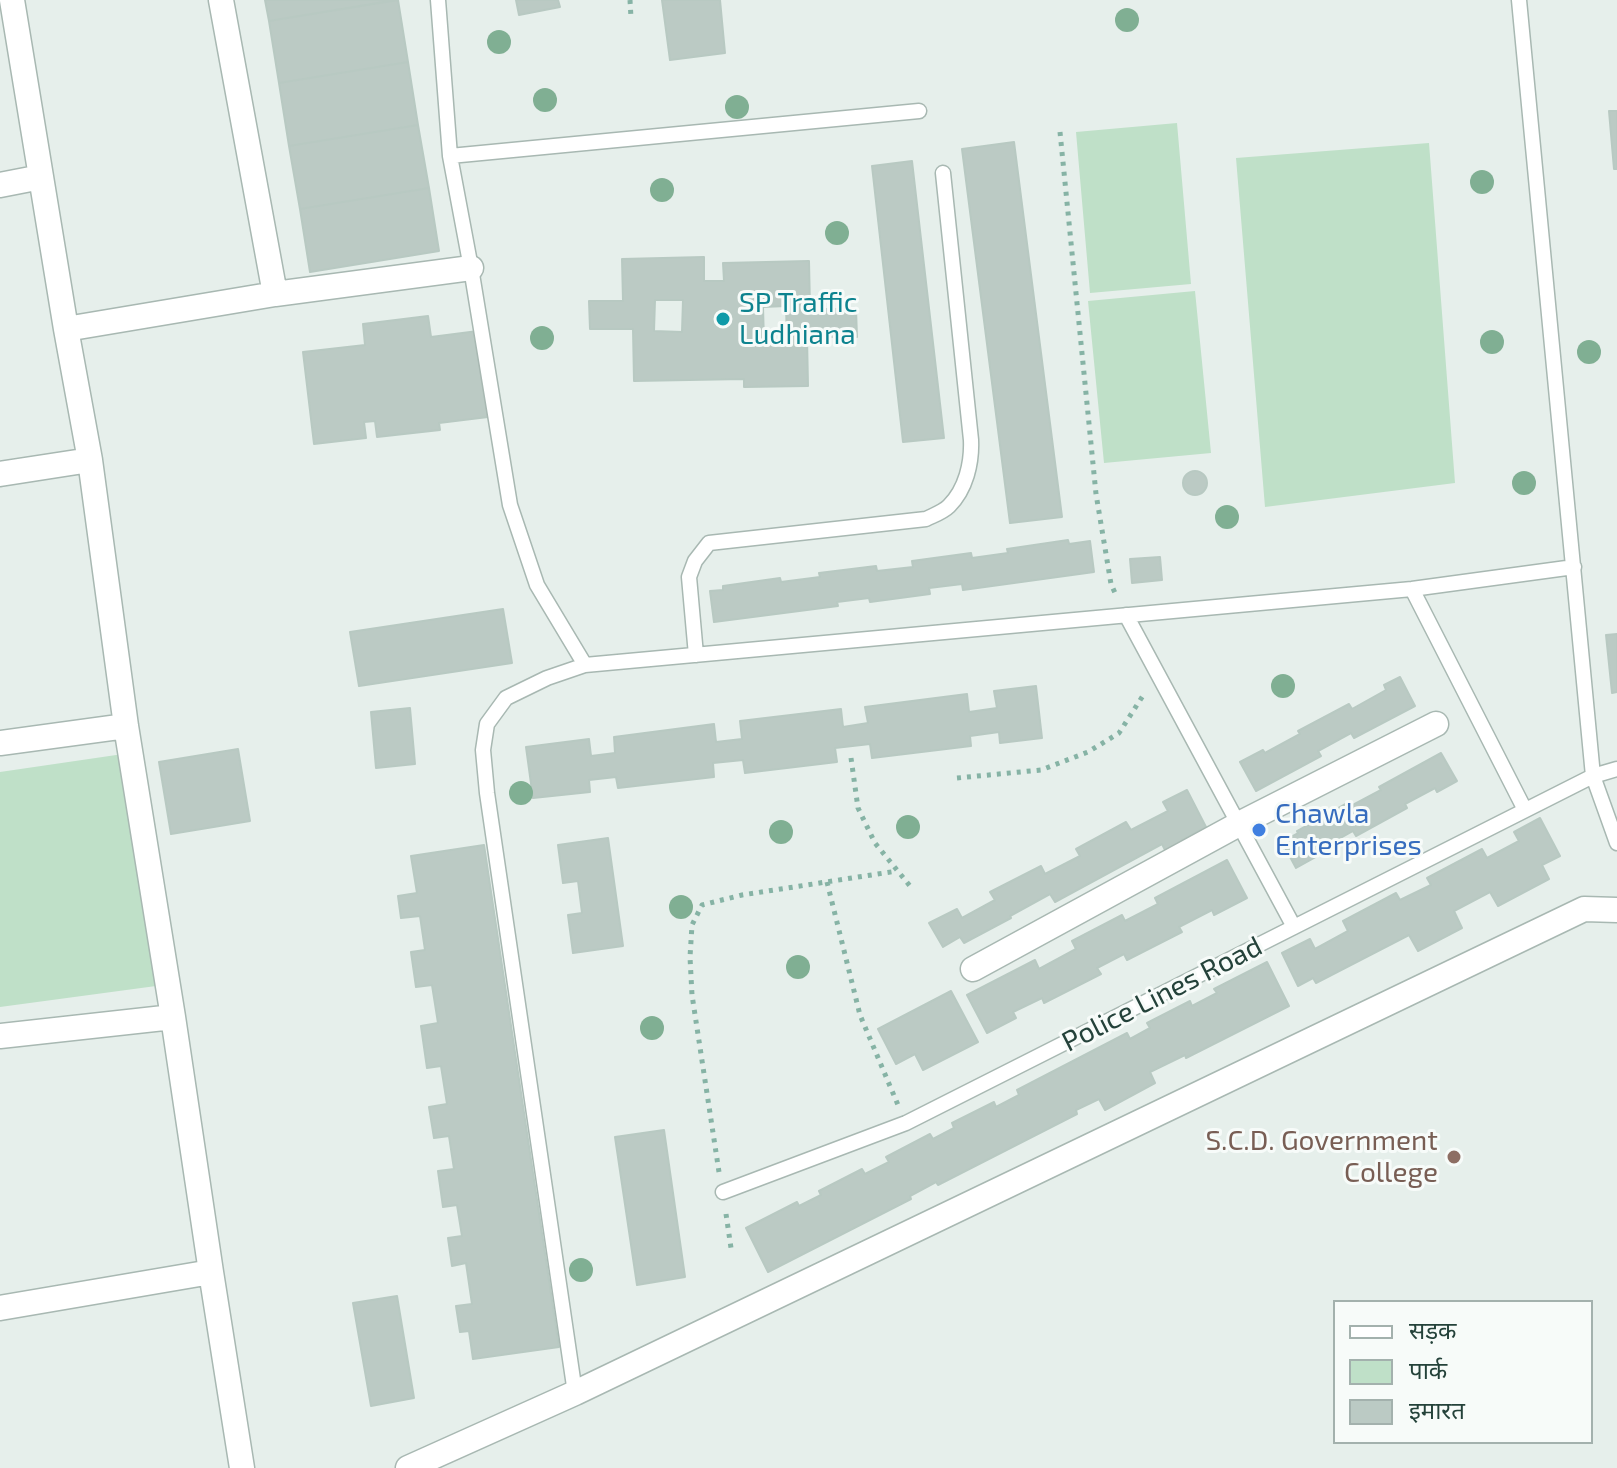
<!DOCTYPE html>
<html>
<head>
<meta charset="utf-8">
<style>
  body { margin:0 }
  #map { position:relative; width:1617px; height:1468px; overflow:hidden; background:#e6efeb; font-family:"Exo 2","Noto Sans Devanagari",sans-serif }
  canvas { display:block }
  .legend { position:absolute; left:1333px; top:1300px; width:260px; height:144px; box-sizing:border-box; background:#f7fbf9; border:2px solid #a3b1ad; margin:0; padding:10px 14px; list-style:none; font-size:24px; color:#24423a }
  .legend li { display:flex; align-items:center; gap:16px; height:40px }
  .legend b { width:40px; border:2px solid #a3b1ad }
</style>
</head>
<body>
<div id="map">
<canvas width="1617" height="1468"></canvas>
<ul class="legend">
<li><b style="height:10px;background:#fff"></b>सड़क</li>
<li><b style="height:22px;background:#bfe0c8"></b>पार्क</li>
<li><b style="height:22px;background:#bbcac4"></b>इमारत</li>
</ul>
</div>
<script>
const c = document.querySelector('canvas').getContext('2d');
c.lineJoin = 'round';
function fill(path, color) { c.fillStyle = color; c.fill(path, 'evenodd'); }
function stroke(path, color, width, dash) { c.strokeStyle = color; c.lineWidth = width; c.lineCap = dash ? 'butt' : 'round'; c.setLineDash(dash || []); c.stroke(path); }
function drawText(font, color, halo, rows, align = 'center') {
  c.font = font + ' "Exo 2",sans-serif'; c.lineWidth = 6; c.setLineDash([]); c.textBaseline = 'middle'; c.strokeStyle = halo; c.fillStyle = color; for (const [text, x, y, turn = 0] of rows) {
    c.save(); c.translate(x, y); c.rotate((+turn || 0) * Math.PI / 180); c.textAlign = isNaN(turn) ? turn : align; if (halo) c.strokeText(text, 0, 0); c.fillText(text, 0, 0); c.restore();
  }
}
fill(new Path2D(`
  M1177,123l14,161 -101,9 -14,-161z
  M1429,143l26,340 -190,24 -29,-349z
  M1195,291l16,162 -107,10 -16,-162z
  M123,754l33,232 -156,21v-235z`), '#bfe0c8');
const building = new Path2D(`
  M265,0h131l-127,21z
  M398,0l10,62 -129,21 -10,-62z
  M516,0h42l2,7 -41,8z
  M662,0h58l5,53 -55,7z
  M408,62l10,63 -129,21 -10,-63z
  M1609,111h8v58h-3z
  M418,125l11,63 -129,21 -11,-63z
  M1014,142l48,375 -52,6 -48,-374z
  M912,161l32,277 -41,4 -31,-276z
  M429,188l10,63 -129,21 -10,-63z
  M704,257v24h20l-1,-18 86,-2 1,48h46l1,28h-50l1,49 -64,1v-8l-110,2 -1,-52h-43l-1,-28h34l-1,-42zM655,300h28l-1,32 -28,-1zM786,306l1,35 -23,1 -1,-35z
  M428,316l3,21 47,-6 10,86 -49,6 1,7 -63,7 -2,-16 -11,1 2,16 -52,6 -11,-92 62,-7 -2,-21z
  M1183 483a12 12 0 1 1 24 0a12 12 0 1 1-24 0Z
  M1068,540l1,4 21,-3 4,31 -131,18 -1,-6 -33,4 1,6 -60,8 -1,-4 -32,4 1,4 -124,16 -4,-31 13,-1v-4l57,-8 1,4 39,-5 -1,-4 57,-7 1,5 36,-4 -1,-6 59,-8 1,5 36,-5 -1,-4z
  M1160,557l2,23 -30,3 -2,-24z
  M503,609l9,54 -153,23 -9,-54z
  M1617,634v58l-5,1 -6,-58z
  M1400,677l15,29 -61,32 -3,-5 -33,18 3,5 -65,35 -16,-29 23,-12 2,3 35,-19 -2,-3 51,-27 3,5 34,-19 -2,-5z
  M1036,686l6,52 -42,5 -1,-11 -29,4 1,10 -99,12 -2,-14 -35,4 2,14 -92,11 -2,-13 -30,3 1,14 -96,11 -2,-11 -27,3 1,12 -57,6 -7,-51 63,-8 2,17 24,-3 -1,-16 100,-13 2,18 26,-3 -2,-18 101,-12 2,18 25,-4 -3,-16 102,-13 2,18 28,-4 -3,-17z
  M410,708l5,56 -39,4 -5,-56z
  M238,749l12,72 -79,13 -12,-72z
  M1441,753l16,28 -20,11 -2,-4 -30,16 2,4 -51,28 -3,-5 -32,18 2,4 -27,15 -14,-26 16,-9 -1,-2 50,-28 2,4 32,-17 -2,-3z
  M1187,790l19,37 -24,13 5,11 -17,9 -8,-16 -107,58 -5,-8 -40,22 1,2 -47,25 -4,-6 -17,10 -14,-24 28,-14 5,9 33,-18 -5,-8 51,-26 4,8 35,-18 -4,-7 50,-27 5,8 37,-19 -5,-9z
  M1540,818l20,38 -18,9 7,14 -51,27 -8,-14 -36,19 8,17 -44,23 -9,-16 -93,48 -3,-5 -15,8 -16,-33 28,-14 5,10 33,-18 -5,-10 53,-28 4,7 31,-15 -4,-7 55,-29 5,9 32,-17 -5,-9z
  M608,838l15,108 -50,7 -5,-38 14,-2 -4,-32 -15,2 -5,-38z
  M484,845l75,502 -86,12 -4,-28 -9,1 -4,-26 16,-2 -6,-41 -14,3 -4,-28 14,-2 -5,-31 -14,2 -5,-36 16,-2 -5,-33 -15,2 -5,-31 18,-3 -6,-38 -14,2 -6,-42 17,-3 -6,-38 -16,2 -5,-35 14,-2 -5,-34 -19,2 -3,-22 19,-3 -6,-37z
  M1227,860l20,38 -33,17 -2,-5 -33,17 3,5 -55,28 -3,-6 -27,14 4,6 -57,29 -2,-5 -29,14 3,6 -29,15 -20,-38 68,-35 4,9 37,-20 -4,-8 50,-26 3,6 33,-17 -3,-6z
  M1267,962l22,44 -103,52 -1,-3 -35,17 5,11 -50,27 -6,-11 -23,11 1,4 -139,71 -2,-3 -26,14 1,3 -143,73 -22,-44 51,-26 2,4 22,-11 -2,-4 43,-22 3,5 24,-12 -3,-5 44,-23 3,5 21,-11 -2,-5 42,-21 2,5 23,-12 -2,-5 110,-57 3,6 20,-11 -3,-5 43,-22 2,5 25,-13 -3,-4z
  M951,991l27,51 -55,28 -8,-16 -19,10 -18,-35z
  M664,1130l21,147 -48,8 -22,-148z
  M397,1296l17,102 -43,8 -18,-103z`);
fill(building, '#bbcac4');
stroke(building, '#b8c9c2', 2);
const lane = new Path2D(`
  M438,0l12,156 21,112 39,237 27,80 48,80
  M450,156l469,-45
  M1412,589l113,221
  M1126,615l168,312
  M696,655l-7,-78 6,-16 14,-18 217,-24c8,-4 17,-7 23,-13 17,-17 23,-43 22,-66l-28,-267
  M1617,769l-24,7 24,67
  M723,1192l183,-69 687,-347 -74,-776
  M575,1393l-88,-600 -4,-43 4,-26 19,-26 41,-20 38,-13 827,-76 162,-22`);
const street = new Path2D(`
  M12,0l54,329 24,131 36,266 47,291 38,255 31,196
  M0,185l41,-8
  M275,294l196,-26
  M66,329l209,-35 -54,-294
  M0,474l90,-14
  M0,743l126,-17
  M973,969l266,-145 197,-100
  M0,1036l173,-19
  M0,1308l211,-36
  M408,1468l167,-75 1009,-484 33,1`);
stroke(lane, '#a8b8b2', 17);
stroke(street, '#a8b8b2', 27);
stroke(new Path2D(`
  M630,0l1,18
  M1060,132l36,362 15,90 5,11
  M851,758l7,50 17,35 35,43
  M957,778l84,-8 47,-18 31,-19 25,-39
  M827,882l33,133 38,90
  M719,1172l-27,-177 -2,-38 2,-32 10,-20 40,-10 155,-24
  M726,1214l5,34`), '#86b3a5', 5, [4, 6]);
stroke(lane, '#fff', 14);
stroke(street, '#fff', 24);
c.fillStyle = '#80af93';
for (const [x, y] of [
  [1127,20],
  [499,42],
  [545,100],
  [737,107],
  [1482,182],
  [662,190],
  [837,233],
  [542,338],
  [1492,342],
  [1589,352],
  [1524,483],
  [1227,517],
  [1283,686],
  [521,793],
  [908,827],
  [781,832],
  [681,907],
  [798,967],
  [652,1028],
  [581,1270]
]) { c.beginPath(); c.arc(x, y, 12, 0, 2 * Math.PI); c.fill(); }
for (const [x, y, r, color] of [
  [723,319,8,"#0f9aa8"],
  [1259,830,8,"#3f7fe0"],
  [1454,1157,8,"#8d6e63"]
]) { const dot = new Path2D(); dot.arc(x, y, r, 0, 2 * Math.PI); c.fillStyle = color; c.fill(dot); stroke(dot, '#f7fbf9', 3); }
drawText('28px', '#0d838f', '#f7fbf9', [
  ["SP Traffic",739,303],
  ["Ludhiana",739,335]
], 'left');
drawText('28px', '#366cbe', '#f7fbf9', [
  ["Chawla",1275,814],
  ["Enterprises",1275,846]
], 'left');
drawText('28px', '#24423a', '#f7fbf9', [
  ["Police Lines Road",1162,994,-27]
]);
drawText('28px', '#785e54', '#f7fbf9', [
  ["S.C.D. Government",1438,1141],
  ["College",1438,1173]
], 'right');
</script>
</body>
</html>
